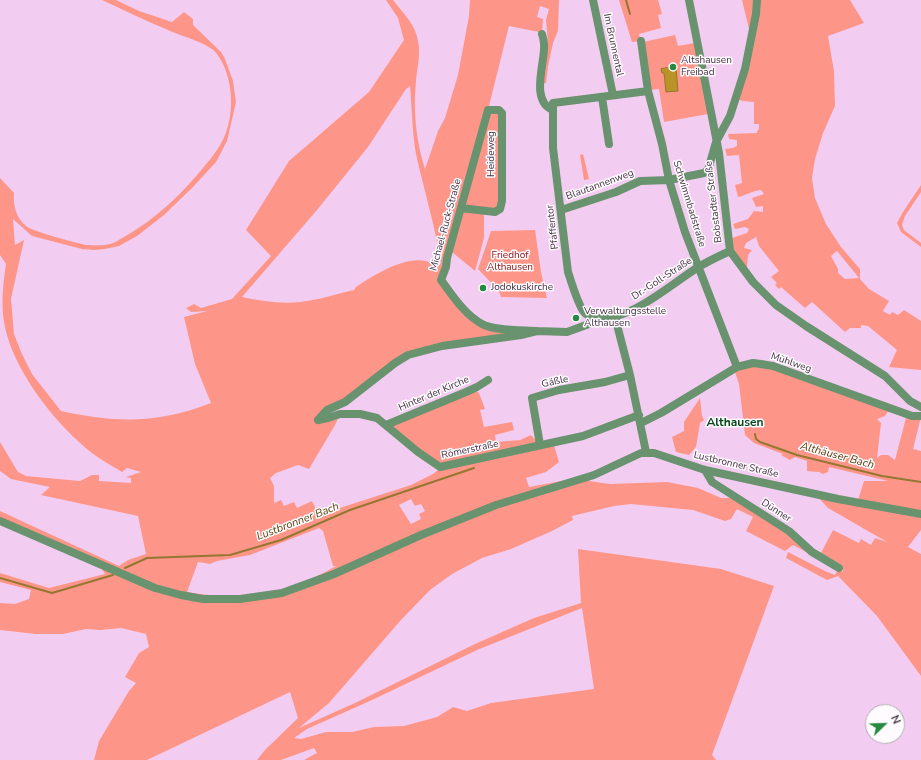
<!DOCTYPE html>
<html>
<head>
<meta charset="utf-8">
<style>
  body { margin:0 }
  #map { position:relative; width:921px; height:760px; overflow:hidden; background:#f3cdf1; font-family:"Nunito Sans",sans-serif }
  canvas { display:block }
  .north { position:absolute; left:865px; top:704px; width:40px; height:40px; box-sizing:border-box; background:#fffbff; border:1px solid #b3abb3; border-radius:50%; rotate:67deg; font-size:11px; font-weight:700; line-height:16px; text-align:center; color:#423341 }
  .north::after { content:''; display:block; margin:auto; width:14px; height:18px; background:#258a3f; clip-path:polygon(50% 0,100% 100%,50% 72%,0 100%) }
</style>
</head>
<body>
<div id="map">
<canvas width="921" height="760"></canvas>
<div class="north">N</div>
</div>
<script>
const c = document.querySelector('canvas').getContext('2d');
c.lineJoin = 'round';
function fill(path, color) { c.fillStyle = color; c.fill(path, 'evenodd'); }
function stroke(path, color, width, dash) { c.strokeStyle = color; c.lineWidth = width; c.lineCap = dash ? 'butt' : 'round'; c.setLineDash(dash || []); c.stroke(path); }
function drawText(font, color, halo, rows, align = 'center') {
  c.font = font + ' "Nunito Sans",sans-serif'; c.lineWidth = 3; c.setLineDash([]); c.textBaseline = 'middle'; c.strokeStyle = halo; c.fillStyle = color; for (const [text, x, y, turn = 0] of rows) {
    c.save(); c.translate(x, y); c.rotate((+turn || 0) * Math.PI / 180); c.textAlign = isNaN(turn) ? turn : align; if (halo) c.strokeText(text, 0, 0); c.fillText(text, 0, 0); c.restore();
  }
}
fill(new Path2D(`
  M102,0h14l23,11 33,11 12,-10 9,7v6l28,27 4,7 8,22 3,21 -9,39 -11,21 -23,25 -29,28 -27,21 -18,10 -14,3 -11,1 -12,-1 -50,-13 -19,-17 2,26 9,-5 -13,59 3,35 8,20 10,20 29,37c56,12 96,13 150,-8l-16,-39 -11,-47 23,-6 -16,1 -5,-4 8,-4 7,4 31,-9 39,-43 -25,-26 43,-69 80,-69 35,-52 -6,-22 -12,-18h7c10,13 23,25 25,41 3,13 -1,27 -2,40 -3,30 0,60 9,88l13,-38 7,-13 13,-43 11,-59 1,-16h89l-1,31 -5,12 -5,24 -2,16h-7l6,-39 3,-3 -2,-21 3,-11 -9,-3 -3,11 6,2 -1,15 -3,-2 -30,-6 -21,84h11l1,99 -39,-1 -19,72 40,44 20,5 8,8 -102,18 -86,60 18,-1 -5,11 -26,44 -11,-4 -22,8 -6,5 4,8v17l7,-3 3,6 10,-4 3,6 15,-7 6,12 3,1 90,-29 22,-11 9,-7 -56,-42 86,-36 7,4 6,16 -5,1 4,17 28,-5 2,8 -19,5 1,7 24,-2 11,-5 9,10 13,-3 6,20 -13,10 -20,6 3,9 65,-12 -5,6 21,3 57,-2 31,6 23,10h16l52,33 19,22 -15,-8 -8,6 -39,-20 7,-14 -16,-8 -6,10 -6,2 -32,-11 -62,-6 -17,2 -42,10 1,4 -21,11 -41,18 -29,9 -30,16 -22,16 -29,30 -72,83 -30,25 56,-25 120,-59 59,-26 47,-15 -3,-54 143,20 53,17 -62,169 4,5h-412l13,-7 -3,-5 -33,12h-24l8,-10 33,-32 -8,-26 -143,68h-53l5,-19 30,-50 7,-8 -11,-6 14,-24 10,-6 -3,-13 -25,-6 -20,2 -15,-1 -23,5h-27l-36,-4v-27l15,1 14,-5 2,-9 -31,-8v-9l49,15 56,-14 -6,-10 -99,-43v-10l119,55 9,-6 18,-6 -8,-38 -97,-21 9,-8 -39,-8 -11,-8v-29l18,30 8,4 54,5 12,-6h7v6l32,2v-5l-5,-1 15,-5 -14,-4 -5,4c-15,-9 -31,-18 -43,-30 -31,-28 -68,-77 -75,-120 -3,-19 -1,-39 2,-58l-6,-9v-77l14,15c-1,12 2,25 12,33 5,5 51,17 60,19 7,0 17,1 24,-1 5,-1 10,-5 14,-7 32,-18 60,-45 83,-74 7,-8 14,-18 18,-28 10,-24 8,-59 -8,-81 -9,-12 -35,-17 -49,-24 -22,-9 -44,-20 -66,-30zM410,86c2,23 2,45 6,68 8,36 19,72 25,109l-4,4c-2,-2 -5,-4 -8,-5 -22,-8 -55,13 -73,25l-2,3c-18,4 -35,10 -54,12 -19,2 -39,-1 -58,-5l75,-87 51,-63 38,-58zM411,499l4,7 6,-2 4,7 -6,3 2,5 -10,5 -12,-19zM319,528l4,3 10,35h3c-22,13 -48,23 -72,28 -23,4 -54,2 -77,-2l11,-30 12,2 7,-3 33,-6zM582,608l12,81 -103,14 -24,8 -14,-4 -16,10 -33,9 -30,1 -22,5h-26l-25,7 -7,-1 13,-9 65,-29 105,-50z
  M619,0h39l4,14 -4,1 3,13 -22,6 2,7 -9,1z
  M742,0h108l14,23 -36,13 6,35 1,35 -12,27 -8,26 -3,19 3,20 11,26 15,23 19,22v10l9,10 20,12 -6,10 7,4 2,-3 6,3 6,-5 17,11v49l-32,-3 8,-17 -29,-24 -7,-1v3h-11l-5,4 -33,-30 -7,6 -24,-21 -2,2 -4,-4 2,-2 -6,-6 8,-6 -20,-25 -3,-9 -10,6 -2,5 8,2 -4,5 -1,12 -3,3 -14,-19 -1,-12 18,-6 2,-4 -4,-2 -10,2 -2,-5 15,-5 6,-8 9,1v-6l-7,1 -4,-9 12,-4 -3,-4c-10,1 -14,5 -23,7l-3,-12 7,-2 -3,-28 -12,1 -2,-7 8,-1 4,-2v-6l-8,-1 -1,-5 29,-1v-2l2,-2v-5h-5v-22l-11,-1 -7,-2 15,-62zM837,251l22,27 -14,1 -7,-6v-4l-7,-13z
  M675,35l3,11 17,-3 13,71 -44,8 -5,-33 -9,1 -7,-48z
  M583,154l6,25 -5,1 -4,-25z
  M921,185v7l-16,24 -3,9 2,5 17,13v4l-20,-15 -4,-9 6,-11z
  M462,209l22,3v26l-9,33 -23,-19z
  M535,230l6,42 6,26 -46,-1 -2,-6 -21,-22 13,-38z
  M753,363l137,45 -5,8 -8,3 4,4 -4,35 4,-3h7l7,5 12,-46 14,3 -8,32 8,2v79l-13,17 13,7v122l-44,-60 -39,-40 -11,4 -41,-22 2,-6 37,19 10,4 4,-7 4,4 -1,-7 -21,-12 12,-23 26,13 2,-4 10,6 4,-7 12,4 -59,-34 -14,-15 43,10 7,-22h24l-59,-14 -1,5 -5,2 -4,-2 -12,-1v-10l-12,-4 -5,3 -9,-5 2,-1 -29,-11 -9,-8 -6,-51 -5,-15z
  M700,398l2,18 2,4 -4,3 -4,24 -7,8 -13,-3 -4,-15 12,-6v-9z`), '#fd9689');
const water = new Path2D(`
  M676,67l2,24 -12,1 -2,-19h-2l-1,-4z`);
fill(water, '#b99328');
stroke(water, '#957630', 1);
stroke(new Path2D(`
  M626,0l4,14
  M755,434l1,5 4,3 37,13 85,21 39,6
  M125,568l22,-10 83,-3 51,-15 69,-30 124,-42
  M0,578l52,15 61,-18`), '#957630', 2);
stroke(new Path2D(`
  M593,0l20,95
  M689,0l30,153 11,98 23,31 23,23 30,21 79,50 25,25 11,6
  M542,34c1,3 2,7 2,10 2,16 -15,57 9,66
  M641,41l7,50 14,53 7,36 16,52 52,135
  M648,91l-95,12v45l15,124c3,9 10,33 16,40 3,4 9,5 14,6 31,4 73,-34 99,-50 11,-7 22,-12 33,-17
  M602,97l7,47
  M461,208l34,4 5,-3 2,-8v-88l-3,-3h-11l-41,148 -1,9 -5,13c12,16 23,34 41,44 13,7 40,6 55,7
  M561,210l55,-18 24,-11 29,-1 35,-7 4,-3 8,-28 14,-26 15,-47 11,-55 1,-14
  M615,317l15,58 16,77
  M318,420l10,-2 12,-4h20l17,4 41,34 22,15 143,-31 56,-21
  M318,420l9,-10 18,-8 50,-39 13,-8 34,-9 79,-11 16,-4 30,1 22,-8 1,-7
  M641,423l20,-10 76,-46 16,-4 8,1 12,2 139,50h9
  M386,425l80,-33 11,-5 11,-7
  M540,445l-8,-47 27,-8 46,-8 25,-7
  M705,470l7,12 77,49 23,21 27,16
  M0,521l155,67 26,7 22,4h37l42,-6 52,-19 87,-39 75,-30 98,-30 47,-22h13l51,17 133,29 83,15`), '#69926e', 8);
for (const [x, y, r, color] of [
  [673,67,4,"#258a3f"],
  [483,288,4,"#258a3f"],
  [576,318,4,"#258a3f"]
]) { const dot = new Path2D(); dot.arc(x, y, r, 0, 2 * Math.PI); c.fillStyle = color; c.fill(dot); stroke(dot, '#fffbff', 1.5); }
drawText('10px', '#423341', '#fffbff', [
  ["Im Brunnental",613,45,78],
  ["Heideweg",492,154,-90],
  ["Blautannenweg",600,185,-20],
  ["Bobstadter Straße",714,202,-97],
  ["Schwimmbadstraße",689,204,73],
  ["Michael-Ruck-Straße",446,225,-75],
  ["Pfaffentor",553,227,-97],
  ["Dr.-Goll-Straße",662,279,-33],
  ["Mühlweg",791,363,19],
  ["Gäßle",555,382,-12],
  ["Hinter der Kirche",434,394,-23],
  ["Römerstraße",470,450,-12],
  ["Lustbronner Straße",736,465,13],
  ["Dünner",776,511,33]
]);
drawText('10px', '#423341', '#fffbff', [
  ["Altshausen",681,61],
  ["Freibad",681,73],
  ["Jodokuskirche",491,288],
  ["Verwaltungsstelle",584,312],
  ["Althausen",584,324]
], 'left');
drawText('10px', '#840f0e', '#fffbff', [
  ["Friedhof",510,256],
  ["Althausen",510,268]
]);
drawText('italic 11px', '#58440c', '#fffbff', [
  ["Althäuser Bach",837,456,15],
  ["Lustbronner Bach",298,522,-21]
]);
drawText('bold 12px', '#044a1a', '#fffbff', [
  ["Althausen",735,423]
]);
</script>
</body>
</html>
